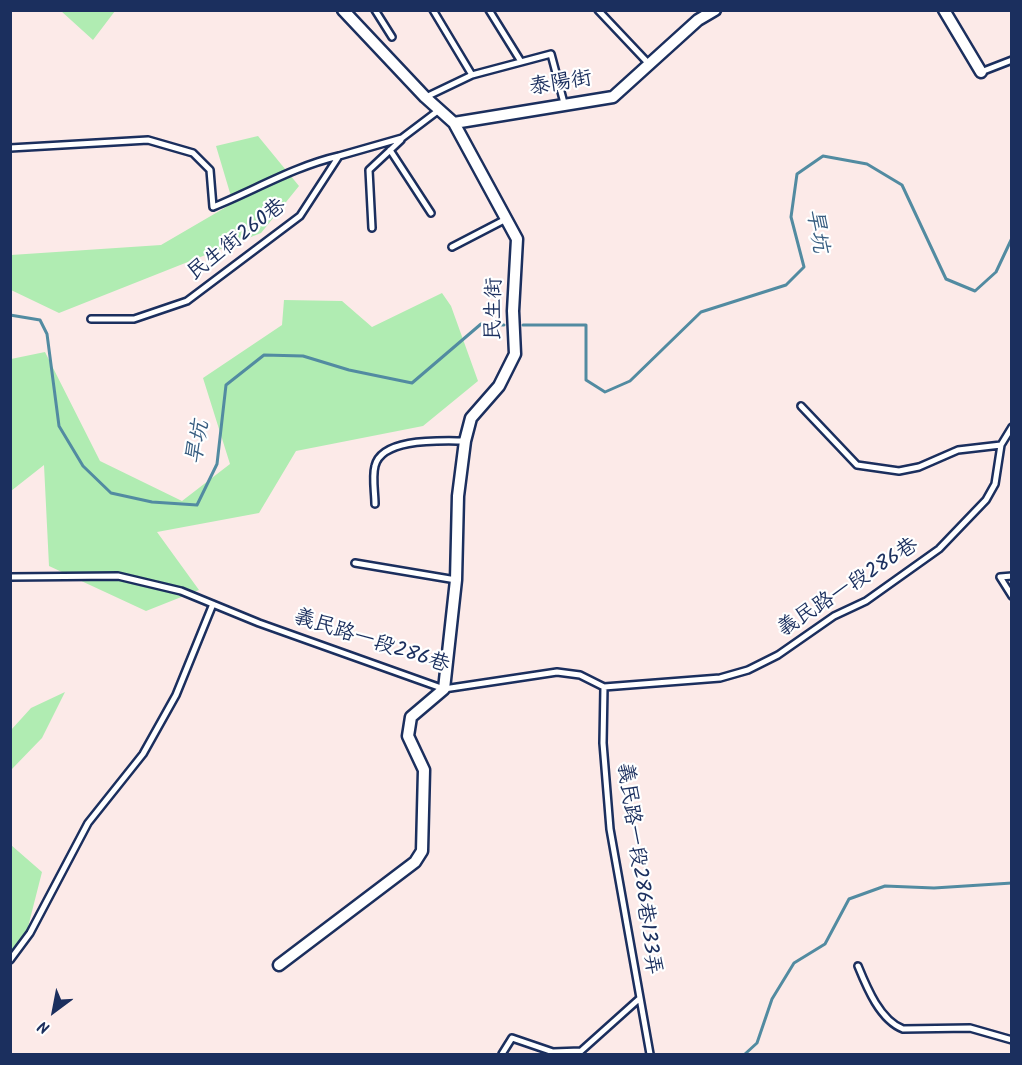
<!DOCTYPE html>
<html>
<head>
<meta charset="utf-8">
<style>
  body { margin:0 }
  #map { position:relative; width:1022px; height:1065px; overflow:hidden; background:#fceae8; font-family:Kalam,sans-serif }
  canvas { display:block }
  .frame { position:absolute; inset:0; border:12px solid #1b2f5e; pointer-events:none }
  .north { position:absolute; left:24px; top:981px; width:60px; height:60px; -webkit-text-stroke:4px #fff; paint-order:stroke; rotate:212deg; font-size:16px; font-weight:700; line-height:24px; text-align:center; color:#1b2f5e }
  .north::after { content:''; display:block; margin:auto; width:21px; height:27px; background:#1b2f5e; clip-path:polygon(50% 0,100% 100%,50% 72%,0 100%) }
</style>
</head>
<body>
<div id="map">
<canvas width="1022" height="1065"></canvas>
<div class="frame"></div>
<div class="north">N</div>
</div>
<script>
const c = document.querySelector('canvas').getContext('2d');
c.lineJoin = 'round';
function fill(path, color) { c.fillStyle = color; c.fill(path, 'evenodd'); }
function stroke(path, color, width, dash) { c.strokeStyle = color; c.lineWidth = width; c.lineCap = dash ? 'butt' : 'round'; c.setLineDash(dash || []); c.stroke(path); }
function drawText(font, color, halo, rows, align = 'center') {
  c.font = font + ' Kalam,"LXGW WenKai TC",sans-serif'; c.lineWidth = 4.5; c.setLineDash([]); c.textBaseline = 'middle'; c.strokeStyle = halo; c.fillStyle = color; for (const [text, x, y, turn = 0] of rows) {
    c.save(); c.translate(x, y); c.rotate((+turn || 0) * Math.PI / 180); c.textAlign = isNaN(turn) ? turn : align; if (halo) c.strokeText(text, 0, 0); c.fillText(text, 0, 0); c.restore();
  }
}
fill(new Path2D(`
  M61,11h54l-22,29z
  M258,136l41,50 -38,47 -202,80 -48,-23v-35l150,-10 72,-42 -17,-57z
  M442,293l9,13 27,75 -55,45 -127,25 -37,62 -102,19 42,58 -53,21 -97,-45 -5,-101 -33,26v-132l34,-7 55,109 82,40 48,-37 -27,-86 79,-53 2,-25 58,1 30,26z
  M65,692l-23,46 -31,32v-40l20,-22z
  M11,845l31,27 -15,59 -16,21z`), '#b0ecb2');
stroke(new Path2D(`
  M10,315l30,5 7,14 12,92 24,40 28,27 41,9 45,3 20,-41 9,-79 38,-30 39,1 46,14 63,13 69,-59 23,1
  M523,325h63v55l19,12 25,-11 71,-69 85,-27 18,-18 -13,-50 6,-43 26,-18 44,8 35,21 44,94 29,12 21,-19 16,-34
  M745,1054l12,-11 15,-44 22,-36 31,-19 24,-45 36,-13 49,2 78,-5`), '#528ba1', 3);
const service = new Path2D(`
  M375,10l17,27
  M433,10l39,65
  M489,10l31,50
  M598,10l51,54
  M981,72l31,-12
  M426,97l46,-22 79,-21 13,49
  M10,148l138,-8 45,13 17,17 3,37c42,-17 82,-41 126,-51
  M390,150l41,63
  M372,228l-3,-58 32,-30
  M452,247l54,-28
  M91,319h43l53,-18 113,-85 39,-60 63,-18 37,-28
  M801,406l56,59 42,6 20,-4 39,-17 43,-5
  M375,504c0,-11 -3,-27 0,-38 7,-29 67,-25 90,-25
  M355,563l101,17
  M1012,576l-12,1 12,19
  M10,577l108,-1 63,15 78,32 185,66 113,-17 23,3 24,12 116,-9 28,-8 30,-15 56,-39 32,-15 73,-52 47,-49 9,-16 6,-39 11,-18
  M604,687l-1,56 7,86 40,225
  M10,960l20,-27 58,-110 55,-69 33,-59 37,-91
  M858,966c9,22 22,54 45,63l67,-1 42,12
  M502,1054l10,-16 41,14 28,-1 58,-52`);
const minor = new Path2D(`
  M944,10l37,62
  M454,123l159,-26 85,-77 17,-10
  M279,965l136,-103 7,-11 2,-81 -16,-34 3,-19 33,-28 12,-109 2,-84 7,-55 6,-23 28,-32 16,-32 -2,-43 4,-72 -63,-116 -29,-26 -82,-87`);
stroke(service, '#1b2f5e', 10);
stroke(minor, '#1b2f5e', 15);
stroke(service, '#fff', 5);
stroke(minor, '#fff', 10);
drawText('21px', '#1b2f5e', '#fff', [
  ["泰陽街",561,85,-9],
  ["民生街260巷",238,241,-38],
  ["民生街",496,309,-89],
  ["義民路一段286巷",849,589,-33],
  ["義民路一段286巷",371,643,18],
  ["義民路一段286巷133弄",637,869,82]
]);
drawText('italic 22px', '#375d80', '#fff', [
  ["旱坑",815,231,81],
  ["旱坑",200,443,-79]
]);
</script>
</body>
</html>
